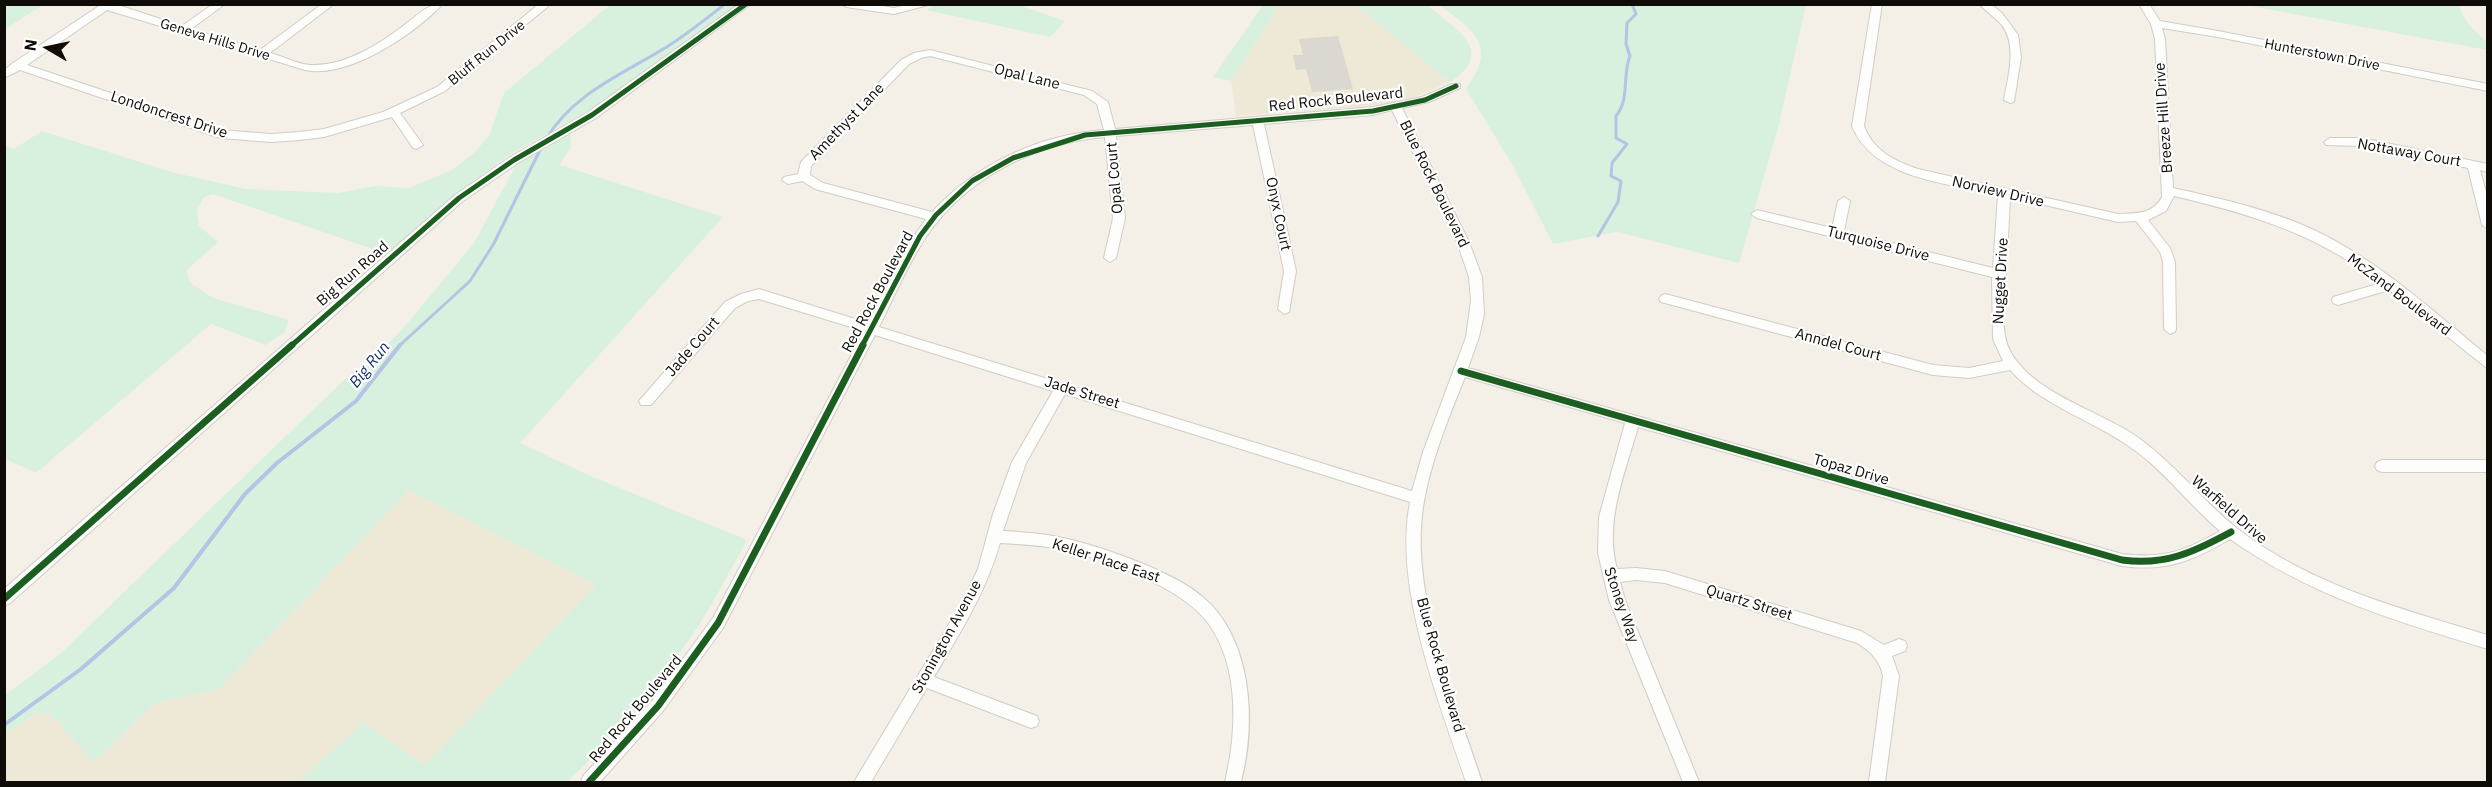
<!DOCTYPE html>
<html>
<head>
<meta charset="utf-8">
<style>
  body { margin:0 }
  #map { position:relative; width:2492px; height:787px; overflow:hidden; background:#f4f0e8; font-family:"IBM Plex Sans",sans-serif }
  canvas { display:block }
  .frame { position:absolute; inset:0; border:6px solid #0f0c07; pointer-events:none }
  .north { position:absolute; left:18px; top:18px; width:60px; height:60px; -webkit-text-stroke:4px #fff; paint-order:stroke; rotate:279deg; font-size:16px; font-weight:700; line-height:24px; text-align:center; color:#0f0c07 }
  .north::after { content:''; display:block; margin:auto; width:21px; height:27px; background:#0f0c07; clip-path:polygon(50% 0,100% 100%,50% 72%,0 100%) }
</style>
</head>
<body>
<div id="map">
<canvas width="2492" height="787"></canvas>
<div class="frame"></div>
<div class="north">N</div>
</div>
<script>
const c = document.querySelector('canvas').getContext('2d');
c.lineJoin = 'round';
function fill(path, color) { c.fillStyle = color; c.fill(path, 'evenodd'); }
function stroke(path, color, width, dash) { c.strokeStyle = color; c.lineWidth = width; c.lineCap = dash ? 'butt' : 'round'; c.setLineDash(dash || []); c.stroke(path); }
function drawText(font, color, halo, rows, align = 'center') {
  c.font = font + ' "IBM Plex Sans",sans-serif'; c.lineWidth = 4.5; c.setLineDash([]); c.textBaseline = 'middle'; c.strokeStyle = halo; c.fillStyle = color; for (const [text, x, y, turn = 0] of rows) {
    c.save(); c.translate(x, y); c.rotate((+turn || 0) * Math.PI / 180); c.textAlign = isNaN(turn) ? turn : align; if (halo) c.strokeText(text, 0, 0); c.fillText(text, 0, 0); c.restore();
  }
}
fill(new Path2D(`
  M1356,4l94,78 -42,18 -37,6 -135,10 -5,-35 48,-76z
  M409,490l187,95 -171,180 -62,-42 -65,59h-293l-1,-47 32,-22 13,-2 45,51 61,-59 64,-14z`), '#eee8d7');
fill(new Path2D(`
  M5,4h38v1l-38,24z
  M610,5h128l-149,105 -77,43 -48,35 -77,66 -174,-60 -9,3 -7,13 2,16 19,16 -31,28 2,12 24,16 76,22 -4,12 -19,13 -55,-21 -175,149 -31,-14 -1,-314 10,4 28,-18 133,42 71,16 92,4 37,-7 34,2 43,-18 24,-19 14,-17 14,-41z
  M935,5h84l46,16 -15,16 -124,-27z
  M1263,5h16l-48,76 -18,-4z
  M1356,5c14,-1 59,-4 70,0 6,3 13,10 18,14 29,21 41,41 6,63z
  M1439,5h367l-28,123 -39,135 -122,-31 -64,12 -41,-80 -46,-75c32,-43 9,-58 -27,-84z
  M2245,5h214c4,15 16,28 28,37v8z
  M570,133l1,14 -11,18 163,52 -203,226 73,34 154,63c-16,29 -32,60 -50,88 -38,57 -81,108 -130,154h-269l65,-59 62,42 171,-180 -187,-95 -190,199 -64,14 -61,59 -45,-50 -13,1 -31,22v-40l55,-41 285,-275 19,-10 41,-43 69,-83 43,-80z`), '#d7f1de');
stroke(new Path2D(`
  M546,139c28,-46 75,-64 119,-91 21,-13 41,-29 60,-44
  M1598,236l20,-34 3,-21 -10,-5 1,-13 15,-19 -11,-6v-22c14,-16 6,-41 14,-60l-4,-12 1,-21 9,-9 -4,-10
  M399,346l71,-65 23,-36 49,-99`), '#b3c4e4', 3);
stroke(new Path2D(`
  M4,725l77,-56 93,-81 71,-94 32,-31 79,-62 44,-56`), '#b3c4e4', 4);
fill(new Path2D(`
  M1338,36l15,53 -41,3 -6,-23 -10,1 -3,-15h10l-4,-16z`), '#dbd7d1');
const minor = new Path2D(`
  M102,4h13l67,22 31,-22h12l-34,25 69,21 62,-46h12l-64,49c12,3 27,11 40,12 35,2 71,-22 97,-42 12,-9 20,-19 36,-19 -29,30 -94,75 -138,66l-198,-60 -80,55 194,65 50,4 28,-2 25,-3 59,-17 54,-25 102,-83h12l-106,87 -45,22 23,32 -6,4 -4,-1 -21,-31 -68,20 -25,3 -28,2 -51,-4 -200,-68 -16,8v-8l9,-7z
  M739,4h12l-155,114 -78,45 -55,38 -454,403 -5,1v-16l451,-394 55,-38 78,-45z
  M841,4h30l23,4 16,-4h22l-38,10 -48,-7z
  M1872,4h10l-18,122c9,24 30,35 54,43l200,45c18,-1 34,1 44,-17l-7,-158 -4,-15 -12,-20h10l11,17 58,10 270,53v7l-270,-54 -56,-9 3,11 8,149c48,11 96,21 141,42 64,30 119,81 174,126v13l-99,-79 -51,15 -5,-2 -1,-3 1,-3 48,-14c-67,-50 -127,-68 -207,-87l-8,15 -18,9 22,28 5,14 1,67 -1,3 -5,2 -6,-5 -1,-67 -3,-10 -24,-31 -18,1 -108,-25c-1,26 -3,52 -4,77 -1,23 -7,55 4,77 22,41 86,59 123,83 40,27 68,66 105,95 72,56 163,80 250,106v14c-91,-27 -179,-54 -258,-110 -37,22 -64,33 -108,27l-484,-139c-13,46 -34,95 -21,142l19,-1 29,3 196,60 23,14 15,-6 6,2 2,5 -2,5 -13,5 7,20 -14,106h-16l14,-106c-3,-16 -13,-25 -26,-33l-192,-60 -29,-3 -16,2 5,18 74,182h-16l-74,-182 -11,-47 1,-36 26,-94 -160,-46c-17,42 -35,86 -42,130 -13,89 32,191 59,275h-16c-27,-81 -73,-194 -56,-280l-345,-108 -39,69 -23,68c16,1 33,2 50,5 40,7 121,35 151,62 49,43 52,126 37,184h-16c12,-50 15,-115 -17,-159 -28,-38 -109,-66 -154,-75 -18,-3 -36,-4 -54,-5 -14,49 -40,90 -66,134l103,39 2,5 -2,5 -6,2 -104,-40 -56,94h-17l107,-178 17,-35 15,-55 19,-52 41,-71 -178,-56 -152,293 -60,83 -63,71h-19l2,-6 69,-75 61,-83 151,-287 -105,-32 -11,2 -13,7 -84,97h-10l-2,-4 86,-99 16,-8 18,-5 109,34 46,-87 12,-17 -111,-30 -13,-8 -14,3 -6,-4 2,-3 14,-3 3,-12 100,-102 13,-7 16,-3 162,41 16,11 7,27 258,-22 49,-10 30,-13h8v4l-31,14 -27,6 67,134 13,35 2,37 -5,23 -11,31 654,186c41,5 63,-3 98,-23 -30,-25 -52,-56 -83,-79 -40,-31 -93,-44 -127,-82l-41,8 -36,-3 -272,-73 -2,-3 2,-3 4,-2 268,71 36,3 34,-7 -10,-22 -1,-62 -235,-59 -6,-4 6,-4 75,18 6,-27 6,-4 6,4 -6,30 149,37 5,-73c-50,-12 -125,-16 -146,-69zM930,56l154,39 13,9 7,26c-66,5 -128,34 -172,82l-109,-29 -13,-8 1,-9 98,-102 12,-6zM1392,110l65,132 12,35 2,24 -5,36 -43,115 -11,39 -533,-164c15,-30 29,-63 47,-90 40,-59 109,-94 179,-100l8,81 -9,40 6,4 6,-4 9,-40 -9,-82 137,-11 31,146 -6,38 6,5 5,-2 7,-41 -32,-147 109,-9z
  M1979,4h12l11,9 16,22 3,22 -7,45 -4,1 -6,-3c4,-24 14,-55 -3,-76 -7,-7 -15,-13 -22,-20z
  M2330,138h32l126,26v8l-8,-2 8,29v30l-6,-4 -14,-57 -106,-22 -36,-1 -2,-3z
  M2382,460h106v12h-106l-5,-2 -2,-4 2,-4z`);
stroke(minor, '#d0cdc6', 2);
fill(minor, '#fdfdfc');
stroke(new Path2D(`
  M291,346l168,-148 55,-38 78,-45 154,-111
  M862,346l58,-110 16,-21 36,-34 41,-23 72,-23 288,-24 52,-11 31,-14`), '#1b5e20', 5);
stroke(new Path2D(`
  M1461,371l661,189c43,6 72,-8 109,-28
  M4,599l288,-254
  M589,782l69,-76 60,-83 145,-278`), '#1b5e20', 7);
drawText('14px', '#0f0c07', '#fff', [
  ["Geneva Hills Drive",215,40,17],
  ["Bluff Run Drive",487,53,-39],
  ["Hunterstown Drive",2322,55,11]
]);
drawText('15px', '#0f0c07', '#fff', [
  ["Opal Lane",1027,77,14],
  ["Red Rock Boulevard",1336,100,-6],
  ["Londoncrest Drive",169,115,18],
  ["Breeze Hill Drive",2164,118,-94],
  ["Amethyst Lane",847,122,-46],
  ["Nottaway Court",2409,153,10],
  ["Opal Court",1115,178,-95],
  ["Blue Rock Boulevard",1434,184,64],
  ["Norview Drive",1998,192,13],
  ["Onyx Court",1278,214,78],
  ["Turquoise Drive",1878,244,14],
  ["Big Run Road",353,274,-41],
  ["Nugget Drive",2001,281,-87],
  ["Red Rock Boulevard",878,292,-62],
  ["McZand Boulevard",2399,295,37],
  ["Anndel Court",1838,345,15],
  ["Jade Court",693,347,-49],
  ["Jade Street",1082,393,17],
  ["Topaz Drive",1851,470,16],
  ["Warfield Drive",2229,510,41],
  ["Keller Place East",1106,561,18],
  ["Quartz Street",1749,603,17],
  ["Stoney Way",1621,605,71],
  ["Stonington Avenue",947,637,-61],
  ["Blue Rock Boulevard",1440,665,74],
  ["Red Rock Boulevard",636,709,-50]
]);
drawText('italic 16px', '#17336d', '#fff', [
  ["Big Run",370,365,-51]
]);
</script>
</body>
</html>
